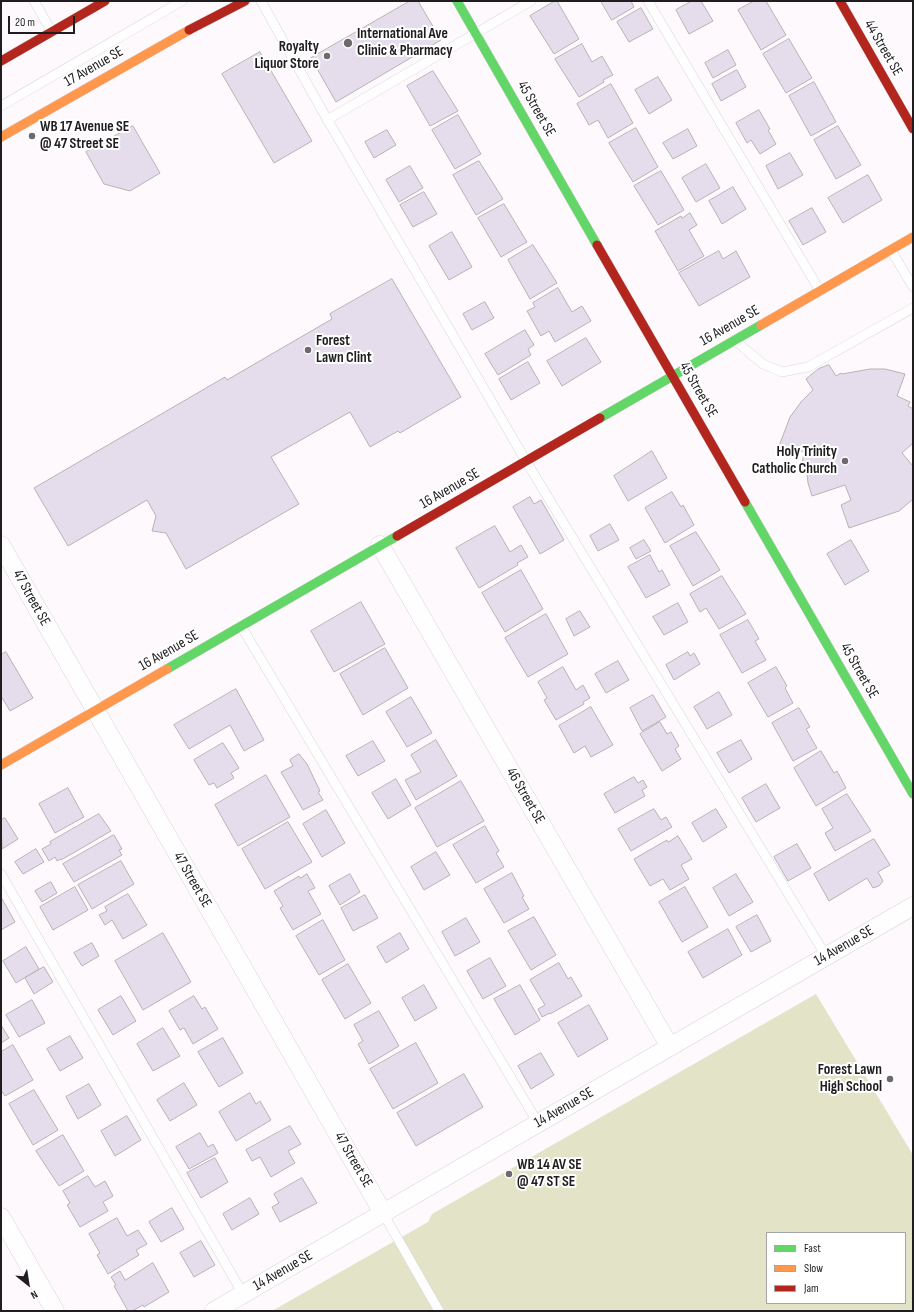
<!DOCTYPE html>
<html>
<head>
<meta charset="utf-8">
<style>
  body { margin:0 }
  #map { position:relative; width:914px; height:1312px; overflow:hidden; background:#fdf9fd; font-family:"Sofia Sans Condensed",sans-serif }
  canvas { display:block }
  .frame { position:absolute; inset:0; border:2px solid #1f1d1f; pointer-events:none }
  .legend { position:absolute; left:766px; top:1232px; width:140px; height:72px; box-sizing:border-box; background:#fff; border:1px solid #a5a5a5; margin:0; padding:5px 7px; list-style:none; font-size:12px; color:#1f1d1f }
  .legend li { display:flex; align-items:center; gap:8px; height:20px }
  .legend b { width:20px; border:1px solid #a5a5a5 }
  .north { position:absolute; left:8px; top:1264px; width:40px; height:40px; -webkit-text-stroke:3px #fff; paint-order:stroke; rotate:150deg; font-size:11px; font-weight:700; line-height:16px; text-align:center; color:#1f1d1f }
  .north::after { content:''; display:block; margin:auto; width:14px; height:18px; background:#1f1d1f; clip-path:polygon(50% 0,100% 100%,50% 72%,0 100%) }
  .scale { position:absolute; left:8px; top:16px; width:67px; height:18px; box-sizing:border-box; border:2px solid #1f1d1f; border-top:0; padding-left:5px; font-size:12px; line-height:14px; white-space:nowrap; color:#1f1d1f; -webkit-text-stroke:3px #fff; paint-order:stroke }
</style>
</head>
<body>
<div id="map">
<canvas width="914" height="1312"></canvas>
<div class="frame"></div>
<ul class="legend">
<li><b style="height:5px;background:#63d668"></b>Fast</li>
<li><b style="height:5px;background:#ff974d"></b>Slow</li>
<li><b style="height:5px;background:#b3261e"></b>Jam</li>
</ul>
<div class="north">N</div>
<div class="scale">20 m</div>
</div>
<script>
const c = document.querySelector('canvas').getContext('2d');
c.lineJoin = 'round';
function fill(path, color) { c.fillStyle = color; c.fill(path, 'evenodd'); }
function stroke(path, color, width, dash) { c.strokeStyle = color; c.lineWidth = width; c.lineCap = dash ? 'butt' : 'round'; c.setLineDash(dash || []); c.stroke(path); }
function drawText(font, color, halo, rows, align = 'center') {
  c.font = font + ' "Sofia Sans Condensed",sans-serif'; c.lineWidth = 4; c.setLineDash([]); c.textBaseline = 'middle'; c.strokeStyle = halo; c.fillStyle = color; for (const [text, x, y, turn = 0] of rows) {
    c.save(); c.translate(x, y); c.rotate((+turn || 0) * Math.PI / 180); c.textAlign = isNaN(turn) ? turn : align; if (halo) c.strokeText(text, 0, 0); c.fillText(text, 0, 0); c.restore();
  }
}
fill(new Path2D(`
  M816,994l97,161v156h-641l156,-89 4,-8zM767,1233h138v70h-138z`), '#e3e3c7');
const building = new Path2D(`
  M410,1h8l23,39 -105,62 -25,-44z
  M555,1h2l22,38 -25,15 -24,-38z
  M601,1h30l3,6 -22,13z
  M692,1h9l12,20 -24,13 -13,-24z
  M754,1h12l20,34 -25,15 -23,-40z
  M641,8l12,21 -24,13 -12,-20z
  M789,39l23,39 -26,15 -23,-39z
  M582,44l10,18 10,-6 11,19 -10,5 1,2 -25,15 -24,-38z
  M728,50l8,15 -23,13 -8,-15z
  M260,52l52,89 -38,22 -52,-89z
  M737,70l9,17 -25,14 -9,-17z
  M433,71l25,40 -28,15 -23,-40z
  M658,77l14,23 -23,14 -14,-24z
  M814,82l22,40 -25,14 -22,-40z
  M611,84l22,39 -25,15 -10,-18 -9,5 -12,-21z
  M759,110l11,19 -2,1 8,14 -16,10 -9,-14 -4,3 -11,-20z
  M458,115l23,39 -26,15 -23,-39z
  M133,126l27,47 -30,18 -26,-7 -18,-32z
  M838,126l23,39 -25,14 -22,-39z
  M636,128l22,39 -25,15 -24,-39z
  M688,129l9,17 -24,13 -10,-16z
  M387,130l9,15 -22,13 -9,-16z
  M790,153l13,22 -25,14 -12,-23z
  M479,161l24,38 -27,16 -23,-40z
  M706,164l14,24 -24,14 -14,-24z
  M410,166l13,22 -24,14 -13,-22z
  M661,171l23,39 -26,15 -24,-39z
  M868,175l14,25 -39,23 -15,-25z
  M733,187l13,22 -24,15 -13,-23z
  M424,192l13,22 -24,13 -13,-22z
  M504,204l23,38 -26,15 -23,-39z
  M812,208l14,24 -23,13 -14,-24z
  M690,213l7,12 -8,5 15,26 -26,15 -23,-40 26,-15 1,2z
  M452,232l20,35 -23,13 -20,-34z
  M533,245l24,38 -27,16 -22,-39z
  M719,251l4,8 13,-8 14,26 -51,29 -20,-33z
  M392,279l69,118 -61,36 -2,-2 -28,16 -20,-35 -79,45 28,47 -113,65 -20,-36 -14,-2 4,-15 -9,-16 -79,46 -34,-58 191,-111 2,3 105,-61 -2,-5z
  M558,288l14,24 10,-6 9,15 -36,21 -6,-11 -8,5 -14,-25 8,-4 -2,-4z
  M485,302l9,16 -22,12 -9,-16z
  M525,330l9,15 -6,4 3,6 -33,20 -13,-21z
  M586,338l15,24 -39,24 -15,-25z
  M528,362l12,21 -29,17 -12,-21z
  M829,365l7,11 5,-3 1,1 28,-5h15l20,5 -8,22 13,6 -2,4 5,3v34l-11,10 11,13v33l-14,12 -50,17 -8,-23 10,-5 -6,-15 -33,11 -4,-13 -2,-19h-4l2,-12 -25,-6 11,-29 11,-15 12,-12 -7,-11 12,-10z
  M652,451l15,27 -39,23 -14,-25z
  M672,492l9,15 2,-2 11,20 -29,18 -20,-35z
  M530,497l4,7 7,-4 23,40 -24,14 -27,-47z
  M610,524l9,16 -21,11 -8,-15z
  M495,526l15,26 11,-7 7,12 -11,6 1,2 -39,23 -23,-40z
  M696,532l24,38 -27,16 -23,-40z
  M644,540l7,11 -15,8 -6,-11z
  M851,540l18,31 -24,14 -18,-31z
  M650,555l9,17 3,-2 8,15 -24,13 -18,-31z
  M521,570l22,39 -38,23 -23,-39z
  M722,576l24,38 -27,15 -13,-21 -6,4 -10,-18z
  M361,602l24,42 -51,28 -23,-41z
  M678,603l10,19 -24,13 -11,-18z
  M580,611l10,16 -16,9 -8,-17z
  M546,614l22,40 -40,23 -23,-39z
  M748,620l11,19 -4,2 11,19 -24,13 -22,-38z
  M385,648l23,40 -45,27 -23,-41z
  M6,652l27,46 -23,13 -9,-15v-41z
  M688,652l2,4 4,-3 6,11 -26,16 -8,-15z
  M618,661l11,19 -23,13 -11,-19z
  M563,667l13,23 7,-5 7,13 -7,4 1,2 -28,16 -12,-20 3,-2 -9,-16z
  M776,667l11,19 -2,2 8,15 -25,14 -20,-34z
  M236,689l28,51 -20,11 -14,-26 -41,24 -15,-24z
  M719,692l13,23 -25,14 -13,-22z
  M653,695l13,22 -24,14 -12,-23z
  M411,697l21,36 -25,14 -21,-35z
  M591,707l22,38 -22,12 -6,-11 -11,7 -15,-27z
  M799,708l11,19 -4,2 11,19 -24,13 -21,-38z
  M660,722l7,12 4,-2 8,14 -4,3 6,10 -19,12 -22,-37z
  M436,740l21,36 -41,24 -11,-20 16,-8 -10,-17z
  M741,740l11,19 -23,14 -12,-20z
  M373,741l12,20 -27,15 -12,-20z
  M223,743l16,25 -8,5 3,5 -17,10 -3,-5 -5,2 -15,-25z
  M821,751l13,22 3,-2 9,17 -30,18 -22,-38z
  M299,754l8,10 13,27 -2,1 5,8 -20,10 -22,-38 12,-6 -3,-6z
  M266,775l24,42 -52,29 -23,-41z
  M634,777l4,6 5,-3 4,7 -5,3 3,6 -30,17 -11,-19z
  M396,779l15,26 -23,14 -16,-26z
  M461,781l23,40 -47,26 -22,-39z
  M766,784l14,24 -24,14 -14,-24z
  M68,788l16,29 -29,16 -16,-29z
  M847,794l24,37 -36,20 -10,-18 8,-5 -11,-19z
  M654,809l7,11 5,-3 6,10 -41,24 -13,-22z
  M716,809l11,18 -24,15 -11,-19z
  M326,810l19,33 -23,14 -19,-33z
  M99,814l12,17 -50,29v-1l-4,2 -2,-4 -6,4 -7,-12 9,-5 -1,-2z
  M5,818l13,21 -16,10 -1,-29z
  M288,822l24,40 -47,27 -23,-40z
  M485,826l14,25 -3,2 8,14 -28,16 -23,-38z
  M114,835l8,14 -3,1 3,5 -48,27 -11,-18z
  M678,836l14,23 -11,6 8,14 -19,11 -7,-11 -13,7 -16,-27 33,-19 1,2z
  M874,839l16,26 -12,7 5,9 -4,5 -6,2 -6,-10 -38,23 -15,-27z
  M797,844l14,24 -23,13 -14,-24z
  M36,849l8,13 -21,12 -8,-12z
  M436,852l14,23 -26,15 -13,-23z
  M121,861l13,23 -42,25 -14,-24z
  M512,873l12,23 -2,1 7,12 -25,14 -20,-34z
  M307,874l8,14 -7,3 13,23 -28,16 -13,-22 3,-2 -9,-15 25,-15 1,2z
  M350,874l10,18 -20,13 -11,-19z
  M736,874l17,28 -24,14 -16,-28z
  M51,882l6,11 -15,9 -7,-11z
  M75,887l13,23 -35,20 -13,-23z
  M685,887l23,40 -26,15 -23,-40z
  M128,894l19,31 -24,14 -11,-19 -7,5 -6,-10 8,-4 -2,-4z
  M365,895l13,23 -25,13 -12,-23z
  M1,897l14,25 -14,8z
  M757,915l14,26 -20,11 -15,-25z
  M534,917l22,38 -25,15 -23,-39z
  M466,918l14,24 -25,14 -13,-24z
  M323,920l22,40 -26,15 -23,-39z
  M728,929l14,26 -39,23 -15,-26z
  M163,933l28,49 -48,28 -28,-49z
  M400,933l9,16 -23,14 -9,-16z
  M92,943l7,13 -17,10 -8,-13z
  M26,947l13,22 -23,14 -13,-22z
  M490,958l16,28 -23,13 -16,-28z
  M559,963l9,16 3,-2 11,19 -32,18v-1l-8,4 -4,-8 7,-4 -15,-25z
  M348,964l23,39 -26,16 -23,-39z
  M44,967l9,15 -19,12 -9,-16z
  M424,985l13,23 -22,13 -13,-23z
  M520,985l20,35 -25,15 -21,-36z
  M121,996l15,25 -23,14 -15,-25z
  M194,996l8,13 3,-2 13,22 -25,15 -9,-16 -4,2 -11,-19z
  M32,1000l13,23 -26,14 -13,-22z
  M589,1005l19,34 -30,18 -20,-34z
  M379,1011l20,35 -30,18 -11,-20 5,-3 -9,-16z
  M1,1025l8,13 -8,5z
  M163,1028l17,28 -27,15 -16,-27z
  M70,1036l13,22 -23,13 -13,-22z
  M223,1038l20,35 -24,14 -21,-35z
  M416,1043l22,40 -45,26 -23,-40z
  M13,1045l20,35 -28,16 -4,-6v-38z
  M541,1053l13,22 -23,14 -13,-23z
  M464,1074l19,33 -67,39 -19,-33z
  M184,1083l13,22 -27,16 -13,-21z
  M89,1084l12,21 -23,14 -12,-22z
  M34,1090l24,40 -25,15 -24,-41z
  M250,1093l6,11 4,-3 11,19 -35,21 -17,-29z
  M127,1116l14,24 -26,16 -14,-25z
  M290,1126l11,18 -13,7 7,12 -24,14 -11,-20 -8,4 -6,-11z
  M200,1133l8,14 5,-3 5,9 -29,16 -13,-22z
  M63,1135l21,36 -25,15 -23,-35z
  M215,1158l13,24 -27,16 -14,-25z
  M88,1176l7,11 10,-6 8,15 -10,6 5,9 -28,16 -13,-22 3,-2 -7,-12z
  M302,1178l15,25 -37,19 -8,-15 7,-4 -5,-9z
  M250,1198l9,16 -27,16 -9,-16z
  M172,1208l12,21 -23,13 -12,-20z
  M117,1218l10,18 11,-6 9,14 -11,6 3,5 -31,19 -11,-19 3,-2 -11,-19z
  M201,1241l14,24 -21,12 -14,-24z
  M153,1263l16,29 -25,15 -1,-2 -11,6h-4l-14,-25 2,-1 -5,-8 9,-6 5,9z`);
fill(building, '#e5ddeb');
stroke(building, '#b6b3b6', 1);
const lane = new Path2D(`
  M34,1l18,31
  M261,1l62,111 203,349 300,495
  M648,1l172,290
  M1,106l181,-105
  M327,120l204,-119
  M891,250l22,37
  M734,340l29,24 19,8 26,-5 105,-59
  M241,626l297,497
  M1,874l242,420
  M383,1213l56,98`);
const street = new Path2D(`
  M1,545l382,668
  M380,545l290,502
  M1,1217l54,94
  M214,1311l699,-405`);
const fast = new Path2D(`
  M457,1l140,244
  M600,418l161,-93
  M745,502l168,292
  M167,669l230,-133`);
const slow = new Path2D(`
  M1,137l188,-107
  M761,325l152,-88
  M1,765l166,-96`);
const jam = new Path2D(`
  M840,1l73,128
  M189,30l56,-29
  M1,61l104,-60
  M597,245l148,257
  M397,536l203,-118`);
stroke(lane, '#d9d6d9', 10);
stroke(street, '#d9d6d9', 19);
stroke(fast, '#d9d6d9', 10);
stroke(slow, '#d9d6d9', 10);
stroke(jam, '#d9d6d9', 10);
stroke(lane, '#fffeff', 9);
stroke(street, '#fffeff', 18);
stroke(fast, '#63d668', 9);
stroke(slow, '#ff974d', 9);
stroke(jam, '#b3261e', 9);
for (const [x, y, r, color] of [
  [348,43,5,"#6d6a6d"],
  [327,56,4,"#6d6a6d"],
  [32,136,4,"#6d6a6d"],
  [308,350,4,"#6d6a6d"],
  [845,461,4,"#6d6a6d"],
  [890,1079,4,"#6d6a6d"],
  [509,1174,4,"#6d6a6d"]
]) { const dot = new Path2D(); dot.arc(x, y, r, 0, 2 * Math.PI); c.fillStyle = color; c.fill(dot); stroke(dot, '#fff', 1.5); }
drawText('bold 15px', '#1f1d1f', '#fff', [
  ["International Ave",357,34],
  ["Clinic & Pharmacy",357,51],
  ["Royalty",319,47,"right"],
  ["Liquor Store",319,64,"right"],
  ["WB 17 Avenue SE",40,127],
  ["@ 47 Street SE",40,144],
  ["Forest",316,341],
  ["Lawn Clint",316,358],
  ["Holy Trinity",837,452,"right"],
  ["Catholic Church",837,469,"right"],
  ["Forest Lawn",882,1070,"right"],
  ["High School",882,1087,"right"],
  ["WB 14 AV SE",517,1165],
  ["@ 47 ST SE",517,1182]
], 'left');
drawText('15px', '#1f1d1f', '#fff', [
  ["44 Street SE",883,48,60],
  ["17 Avenue SE",94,67,-30],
  ["45 Street SE",536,109,60],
  ["16 Avenue SE",730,326,-30],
  ["45 Street SE",698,390,60],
  ["16 Avenue SE",450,489,-30],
  ["47 Street SE",31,598,61],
  ["16 Avenue SE",169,651,-30],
  ["45 Street SE",859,671,60],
  ["46 Street SE",525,796,60],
  ["47 Street SE",192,880,60],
  ["14 Avenue SE",844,946,-30],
  ["14 Avenue SE",564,1108,-30],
  ["47 Street SE",353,1160,60],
  ["14 Avenue SE",283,1271,-30]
]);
</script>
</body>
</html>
